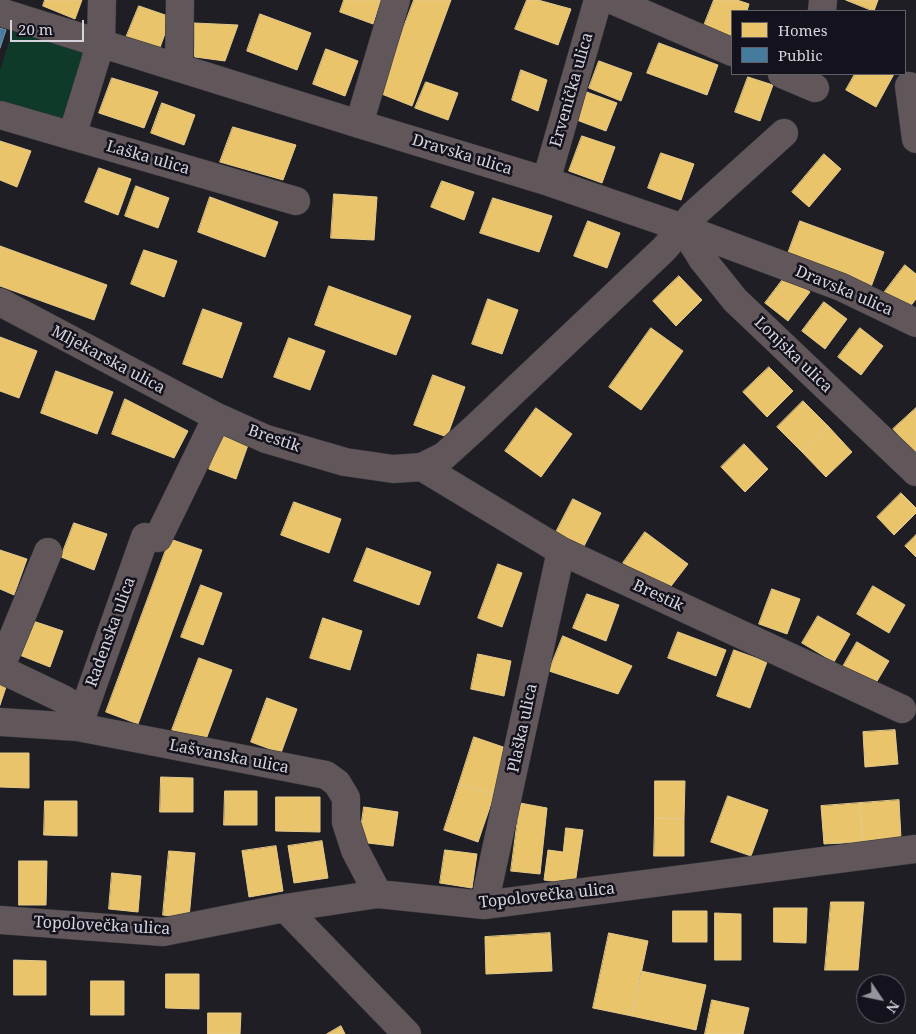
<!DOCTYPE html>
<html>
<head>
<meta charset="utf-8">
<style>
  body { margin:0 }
  #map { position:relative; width:916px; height:1034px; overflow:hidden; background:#1e1e24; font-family:"Noto Serif",serif }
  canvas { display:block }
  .legend { position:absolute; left:731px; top:10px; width:175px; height:65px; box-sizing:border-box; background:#13121d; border:1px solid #616069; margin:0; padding:6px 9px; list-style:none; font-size:15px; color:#d5d4dc }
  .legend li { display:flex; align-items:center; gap:10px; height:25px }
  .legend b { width:25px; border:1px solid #616069 }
  .north { position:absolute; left:856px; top:974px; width:50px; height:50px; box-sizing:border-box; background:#13121d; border:1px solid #616069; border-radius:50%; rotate:124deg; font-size:14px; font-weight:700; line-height:20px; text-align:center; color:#d5d4dc }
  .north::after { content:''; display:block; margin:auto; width:18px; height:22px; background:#95949c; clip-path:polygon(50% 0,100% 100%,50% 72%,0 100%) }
  .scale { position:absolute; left:10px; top:20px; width:74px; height:22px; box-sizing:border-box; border:2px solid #d5d4dc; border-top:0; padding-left:6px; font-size:15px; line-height:18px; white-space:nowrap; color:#d5d4dc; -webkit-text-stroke:4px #13121d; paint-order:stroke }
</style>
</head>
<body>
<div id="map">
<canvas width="916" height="1034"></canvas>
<ul class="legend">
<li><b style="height:14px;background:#e9c46a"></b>Homes</li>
<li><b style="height:14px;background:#457b9d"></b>Public</li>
</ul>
<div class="north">N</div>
<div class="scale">20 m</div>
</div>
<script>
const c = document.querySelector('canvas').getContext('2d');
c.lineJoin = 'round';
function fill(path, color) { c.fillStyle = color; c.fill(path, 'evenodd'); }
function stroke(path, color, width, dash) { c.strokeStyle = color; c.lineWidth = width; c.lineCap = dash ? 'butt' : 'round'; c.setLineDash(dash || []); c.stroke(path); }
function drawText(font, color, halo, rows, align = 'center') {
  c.font = font + ' "Noto Serif",serif'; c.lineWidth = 5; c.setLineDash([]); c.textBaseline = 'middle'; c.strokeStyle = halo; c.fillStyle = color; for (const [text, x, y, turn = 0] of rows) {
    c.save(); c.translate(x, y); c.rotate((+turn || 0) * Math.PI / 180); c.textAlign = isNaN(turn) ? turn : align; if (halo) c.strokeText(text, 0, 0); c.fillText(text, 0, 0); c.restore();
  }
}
fill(new Path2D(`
  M12,31l71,21 -21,67 -62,-18v-30z`), '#0f3a29');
const homes = new Path2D(`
  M45,0h37l-7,19 -32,-13z
  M344,0h37l-8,24 -33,-12z
  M414,0h37l-39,106 -33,-13z
  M527,0h11l33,9 -13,36 -43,-16z
  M714,0h23l12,4 -2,7h-15v27l-29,-10z
  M846,0h32l-4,11z
  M139,6l32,11 -13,36 -33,-13z
  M260,14l51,19 -14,37 -50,-19z
  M194,23l44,2 -13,36 -30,-4z
  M659,43l59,22 -11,30 -60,-22z
  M326,49l32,12 -13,35 -32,-12z
  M599,61l33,12 -11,28 -32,-13z
  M521,70l26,10 -9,31 -26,-11z
  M855,74h39l-18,33 -30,-17z
  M748,77l25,8 -13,36 -25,-9z
  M112,78l46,14 -14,36 -45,-15z
  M426,82l32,11 -10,27 -33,-12z
  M584,91l33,12 -11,28 -32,-12z
  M162,103l33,12 -11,30 -33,-12z
  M233,127l63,18 -13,35 -63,-18z
  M582,136l33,11 -13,36 -33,-12z
  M0,141l31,10 -14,36 -17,-7z
  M661,153l33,11 -13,36 -33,-12z
  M824,154l17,15 -32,38 -17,-15z
  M99,168l32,11 -13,36 -33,-13z
  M442,181l32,11 -10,28 -33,-13z
  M136,186l33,12 -11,30 -33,-12z
  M334,194l43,3 -3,43 -43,-2z
  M210,197l68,25 -13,35 -67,-25z
  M493,198l59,18 -13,36 -59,-19z
  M588,221l32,12 -13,35 -33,-12z
  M800,221l84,31 -13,35 -84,-31z
  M0,246l107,39 -13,35 -94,-34z
  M144,250l33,11 -13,36 -33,-13z
  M905,265l11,9v25l-10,13 -23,-18z
  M787,274l23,18 -22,29 -23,-18z
  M679,276l23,24 -26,26 -23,-25z
  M329,286l82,30 -15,39 -81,-30z
  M488,299l30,11 -16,44 -30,-10z
  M824,302l23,17 -22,30 -23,-18z
  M203,309l39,14 -20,55 -39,-14z
  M651,328l32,23 -42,59 -32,-23z
  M860,328l23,18 -22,29 -23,-18z
  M0,337l37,14 -18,47 -19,-7z
  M289,338l36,13 -15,39 -36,-13z
  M769,367l24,24 -26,26 -24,-25z
  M56,371l57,21 -16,42 -56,-21z
  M433,375l32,12 -18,50 -33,-12z
  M125,399l63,32 -14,27 -62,-24z
  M803,401l25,25 -26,26 -25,-25z
  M536,408l36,26 -31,43 -36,-26z
  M916,408v47l-23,-26z
  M828,426l24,26 -26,25 -24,-25z
  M221,435l27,10 -12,34 -27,-10z
  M744,444l24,25 -23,23 -24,-25z
  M901,493l15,15v5l-22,22 -17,-18z
  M573,499l28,14 -20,39 -28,-14z
  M294,502l47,17 -12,34 -48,-18z
  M74,523l33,11 -13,36 -33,-13z
  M645,532l43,32 -23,30 -42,-31z
  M916,535v22l-11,-11z
  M170,539l32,11 -64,174 -32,-12z
  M367,548l64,24 -12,33 -65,-24z
  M0,550l27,9 -13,36 -14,-6z
  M498,564l24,9 -20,54 -24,-9z
  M201,585l21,8 -19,52 -22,-8z
  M873,586l32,19 -16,28 -32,-19z
  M772,589l28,10 -13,35 -28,-10z
  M587,594l32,11 -13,36 -33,-13z
  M818,616l32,18 -16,28 -32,-19z
  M323,618l39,13 -12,39 -40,-12z
  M30,620l33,11 -13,36 -33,-13z
  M678,632l48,18 -10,26 -48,-18z
  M563,636l69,30 -14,28 -69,-23z
  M857,642l32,19 -16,27 -32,-18z
  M734,650l33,12 -17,46 -33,-12z
  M478,654l33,7 -7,35 -33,-7z
  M199,658l33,12 -27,72 -33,-12z
  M0,681l7,3 -7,21z
  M267,698l30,11 -16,44 -30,-11z
  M895,730l3,34 -33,3 -2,-35z
  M474,737l35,12 -15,46 -35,-11z
  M0,753h29v35l-29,-1z
  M161,777l32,1v34h-33z
  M655,781h30l-1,38 -29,-1z
  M459,784l35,11 -16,47 -34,-12z
  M225,791h32v34h-33z
  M728,796l40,14 -17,46 -40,-14z
  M276,797h44v35l-44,-1z
  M899,800l2,39 -38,3 -3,-39z
  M45,801h32v35l-33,-1z
  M520,803l27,5 -7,66 -29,-3z
  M860,803l3,39 -39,2 -3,-38z
  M364,807l34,5 -5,34 -34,-4z
  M655,818l29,1v37h-30z
  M566,828l17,2 -8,54 -31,-4 4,-30 15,2z
  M322,841l6,37 -34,5 -6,-37z
  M276,846l7,45 -34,6 -7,-46z
  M445,850l32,4 -5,34 -32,-5z
  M169,851l26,2 -6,65 -26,-3z
  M19,861h28l-1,44h-27z
  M112,873l29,3 -3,36 -29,-3z
  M831,902h33l-6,68h-33z
  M774,908h33l-1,35 -32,-1z
  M673,911h34v31h-34z
  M715,913l26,1v46h-26z
  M550,933l2,38 -66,3 -1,-37z
  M609,933l39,8 -16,75 -39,-8z
  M14,960l32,1v34h-32z
  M641,971l65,14 -10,45 -64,-14z
  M166,974h33v35l-33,-1z
  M91,981h33v34h-33z
  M712,1000l37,8 -6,26h-38z
  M208,1013h33l-1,21h-32z
  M341,1026l4,8h-18z`);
fill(homes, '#e9c46a');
stroke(homes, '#e3c98c', 1);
const public = new Path2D(`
  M0,28l6,2 -6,18z`);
fill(public, '#457b9d');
stroke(public, '#7096b0', 1);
const minor = new Path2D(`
  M612,0l120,52
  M822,11l1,-11
  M0,12l359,112 187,57 137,47 158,59 75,36
  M179,68l1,-68
  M782,74l33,14
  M909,86l7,53
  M0,115l296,86
  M359,124l37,-124
  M72,136l29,-94 1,-42
  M546,181l52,-181
  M683,228l20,32 32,40 181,172
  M0,302l217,115 49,22 79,23 48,7 29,-2 139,84 341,158
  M422,467l22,-11 33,-30 187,-177 29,-34 91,-82
  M158,538l59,-121
  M48,552l-48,117 63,30 20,13
  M0,722l78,5 248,48 11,8 9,15v24l9,28 23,44
  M78,727l67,-190
  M484,905l77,-354
  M285,908l122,126
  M0,920l163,12 122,-24 93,-14 106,11 432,-56`);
stroke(minor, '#38383d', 29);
stroke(minor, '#61565a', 28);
drawText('16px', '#d5d4dc', '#13121d', [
  ["Ervenička ulica",572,90,-74],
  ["Dravska ulica",462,155,17],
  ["Laška ulica",148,158,16],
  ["Dravska ulica",844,291,23],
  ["Lonjska ulica",793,355,44],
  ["Mljekarska ulica",108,360,28],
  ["Brestik",274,439,19],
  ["Brestik",658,596,25],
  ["Radenska ulica",111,632,-70],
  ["Plaška ulica",523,728,-78],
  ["Lašvanska ulica",229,757,11],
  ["Topolovečka ulica",547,896,-6],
  ["Topolovečka ulica",102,926,3]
]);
</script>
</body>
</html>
